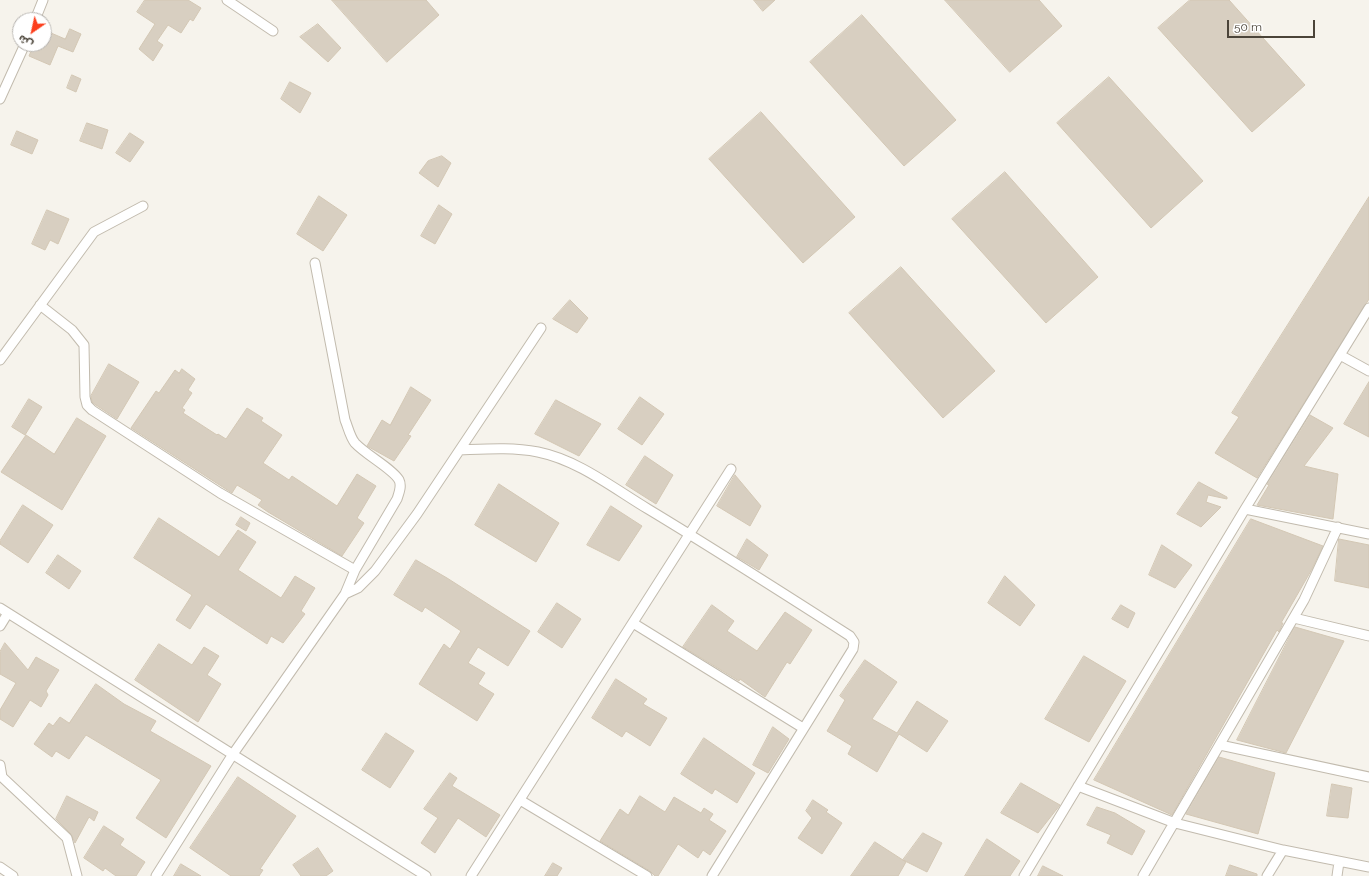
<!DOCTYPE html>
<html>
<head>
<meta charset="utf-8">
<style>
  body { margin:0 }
  #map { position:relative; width:1369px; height:876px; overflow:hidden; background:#f6f3ec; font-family:Raleway,"Noto Sans Arabic",sans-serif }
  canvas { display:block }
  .north { position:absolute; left:12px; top:12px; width:40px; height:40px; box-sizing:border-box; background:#fff; border:1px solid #b7b4b0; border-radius:50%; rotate:214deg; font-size:11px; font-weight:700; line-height:16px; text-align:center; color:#4b4439 }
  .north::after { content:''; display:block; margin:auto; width:14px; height:18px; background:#fc3f1d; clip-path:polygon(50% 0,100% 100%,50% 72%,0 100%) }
  .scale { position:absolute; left:1227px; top:20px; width:88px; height:18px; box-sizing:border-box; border:2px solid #4b4439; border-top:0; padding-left:5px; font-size:12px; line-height:14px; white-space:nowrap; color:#4b4439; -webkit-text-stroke:3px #fff; paint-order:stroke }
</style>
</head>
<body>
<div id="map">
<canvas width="1369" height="876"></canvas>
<div class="north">ش</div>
<div class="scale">50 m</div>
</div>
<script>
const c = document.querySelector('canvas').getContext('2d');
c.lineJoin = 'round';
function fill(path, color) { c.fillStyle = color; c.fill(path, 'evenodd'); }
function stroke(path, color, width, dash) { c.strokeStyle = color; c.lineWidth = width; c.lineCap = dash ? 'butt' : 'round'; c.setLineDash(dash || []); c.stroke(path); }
const building = new Path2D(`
  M145,0h43l13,8 -8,13 -3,-2 -9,14 -13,-8 -11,16 6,4 -10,16 -14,-12 16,-25 -18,-12z
  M332,0h94l13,15 -52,47z
  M754,0h21l-12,11z
  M945,0h94l23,26 -52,46z
  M1190,0h39l76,85 -53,47 -94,-104z
  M862,15l94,105 -52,46 -94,-104z
  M318,24l23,24 -13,14 -28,-25z
  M70,29l11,5 -8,18 -15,-6 -8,19 -21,-9 5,-12h10v-14l21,9z
  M72,75l9,4 -5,13 -9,-4z
  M1109,77l94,104 -52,47 -94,-105z
  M290,82l21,11 -11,20 -19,-14z
  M761,112l94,105 -52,46 -94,-104z
  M87,123l21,7 -6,19 -22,-8z
  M17,131l21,9 -6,14 -21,-9z
  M130,133l14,9 -14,20 -14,-9z
  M442,156l9,7 -13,24 -19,-14 9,-12z
  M1005,172l93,105 -52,46 -94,-104z
  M319,196l28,19 -24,36 -26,-17z
  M1369,197v102l-112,179 -42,-25 24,-36 -7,-4z
  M439,205l13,9 -17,30 -14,-8z
  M47,210l22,9 -11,25 -8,-4 -5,10 -13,-6z
  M901,267l94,104 -52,47 -94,-105z
  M570,300l18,18 -11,15 -24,-14z
  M109,364l30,18 -22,37 -21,-14 -4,-3 -1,-6z
  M182,369l13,10 -7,11 4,3 -10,15 3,2 -2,3 34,22 1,-1 8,5 21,-31 16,10 -2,3 21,14 -19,28 26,17 3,-4 45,30 20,-32 19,12 -19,32 7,5 -22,33 -74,-44 -10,-7 4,-5 -25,-15 -5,8 -101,-65 25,-37 3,2 16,-23 4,3z
  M1369,382v55l-25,-13z
  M411,387l20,13 -23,35 3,1 -17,25 -27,-15 15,-26 8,5z
  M640,397l24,17 -22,31 -24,-16z
  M29,399l13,8 -17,28 -13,-8z
  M556,400l45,24 -22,32 -44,-22z
  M1310,415l23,13 -29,38 34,8 -5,45 -76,-14 12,-20 -2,-1z
  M77,418l29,18 -44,74 -61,-38 25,-37 28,19z
  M645,456l28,19 -17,29 -30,-19z
  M735,475l26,31 -11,20 -33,-20z
  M1199,482l28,15v2l-19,-4 -2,7 15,5 -20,20 -24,-13z
  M499,484l60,39 -23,39 -61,-37z
  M23,505l30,20 -25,38 -28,-19v-3z
  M611,506l31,20 -23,35 -32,-16z
  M241,517l9,6 -4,8 -10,-6z
  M159,518l60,39 19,-27 18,12 -18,28 43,28 14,-22 20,12 -14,23 4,3 -22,29 -12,-7 -4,8 -61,-40 -16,25 -14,-9 16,-25 -58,-37z
  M1251,519l72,27 -11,23 -31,54h2l-4,9 -2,-2 -105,185 -78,-35z
  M747,539l21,16 -9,15 -22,-13z
  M1339,539l30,6v43l-34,-7z
  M1162,545l30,20 -17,23 -26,-13z
  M58,555l23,16 -12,18 -23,-16z
  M416,560l31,18 83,53 -22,35 -30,-19 -10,16 17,10 -7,11 16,10 -17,27 -58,-37 25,-40 6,5 11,-18 -36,-24 -3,5 -28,-17z
  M1005,576l30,29 -15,21 -32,-23z
  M557,603l24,16 -19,29 -24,-16z
  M712,605l22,16 -7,10 30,20 28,-39 27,18 -22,34 -3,-2 -22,35 -25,-18 -1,2 -56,-34z
  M1121,605l14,8 -7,15 -16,-9z
  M1295,627l49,14 -58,112 -49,-13z
  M5,643l23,27 8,-13 23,13 -13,21 2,4 -7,12 -11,-7 -17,27 -13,-8v-9l16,-27 -16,-9v-22z
  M159,644l33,21 12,-18 15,9 -12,19 14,9 -23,38 -63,-42z
  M1084,656l42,25 -37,61 -44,-23z
  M865,660l32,22 -25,37 25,14 20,-32 31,20 -21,31 -28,-18 -22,38 -29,-18 4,-8 -25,-15 18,-31 -5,-4z
  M616,679l31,20 -4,5 24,14 -17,28 -24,-15 -4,6 -30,-19z
  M96,684l28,20 32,17 -6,10 61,35 -45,72 -30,-20 25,-38 -75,-45 -17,24 -13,-8 -4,6 -18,-13 15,-21 4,3 7,-9 9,6z
  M773,727l16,12 -21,34 -15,-8z
  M386,733l28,18 -24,37 -28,-18z
  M704,738l51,35 -18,30 -22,-14 -3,5 -31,-20z
  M1219,757l56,16 -17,61 -72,-20z
  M450,773l7,5 -5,8 48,29 -14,22 -28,-19 -23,35 -14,-10 17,-25 -14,-9z
  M238,777l58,39 -36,53 3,1 -4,6h-28l-41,-28z
  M1021,783l39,22 -22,28 -37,-20z
  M1332,784l20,4 -4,30 -21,-2z
  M67,796l31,16 -4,9 -5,-4 -14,26 -4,-9 -15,-15z
  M640,796l25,16 9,-15 27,16 3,-5 9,6 -4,6 17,11 -16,24 -7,-5 -5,8 -20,-14 -20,32h-3l-5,-5 -50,-30 20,-32 8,6z
  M813,800l15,10 -2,2 16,11 -20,31 -24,-16 14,-20 -6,-7z
  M1097,807l18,6 30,18 -13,24 -25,-12 4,-8 -24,-10z
  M104,826l20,13 -4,6 25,17 -9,14h-20l-11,-8 -2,3 -19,-13z
  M923,833l19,10 -15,29 -24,-12z
  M987,839l33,22 -10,15h-45z
  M875,842l31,20 -8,14h-47z
  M318,848l15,23 -7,5h-25l-8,-11z
  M553,863l9,5 -5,8h-12z
  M181,864l20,12h-27z
  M1230,865l27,9v2h-31z
  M1043,866l20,10h-25z`);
fill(building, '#d8cfc1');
stroke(building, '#d3c7b4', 1);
const street = new Path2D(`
  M227,0l46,31
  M35,20l8,-20
  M0,99l25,-55
  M40,305l32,25 12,15 1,52 2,8 5,5 128,83 135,77
  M1340,355l29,16
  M0,360l94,-128 49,-26
  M460,450c26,-1 52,-3 78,2 40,8 75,36 110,57 68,41 135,84 202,127l4,6 -1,7 -141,227
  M1245,509l124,25
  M345,594l13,-6 17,-17 42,-57 124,-186
  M0,608l426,268
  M1294,618l75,18
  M633,623l170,105
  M0,626l8,-13
  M1220,745l149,32
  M0,765l2,12 65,61 10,38
  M1078,786l97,37 108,27 86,17
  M520,800l127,76
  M0,867l13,9
  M156,876l77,-122 112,-160 10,-24 42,-71c2,-6 5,-13 2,-19 -6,-11 -33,-25 -44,-37 -5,-6 -7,-16 -10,-23l-30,-157
  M471,876l260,-407
  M1024,876l221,-367 124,-201
  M1143,876l161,-276 34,-73
  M1267,876l16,-26
  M1337,876l2,-14`);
stroke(street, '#c2bbae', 11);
stroke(street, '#fff', 9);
</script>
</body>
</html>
